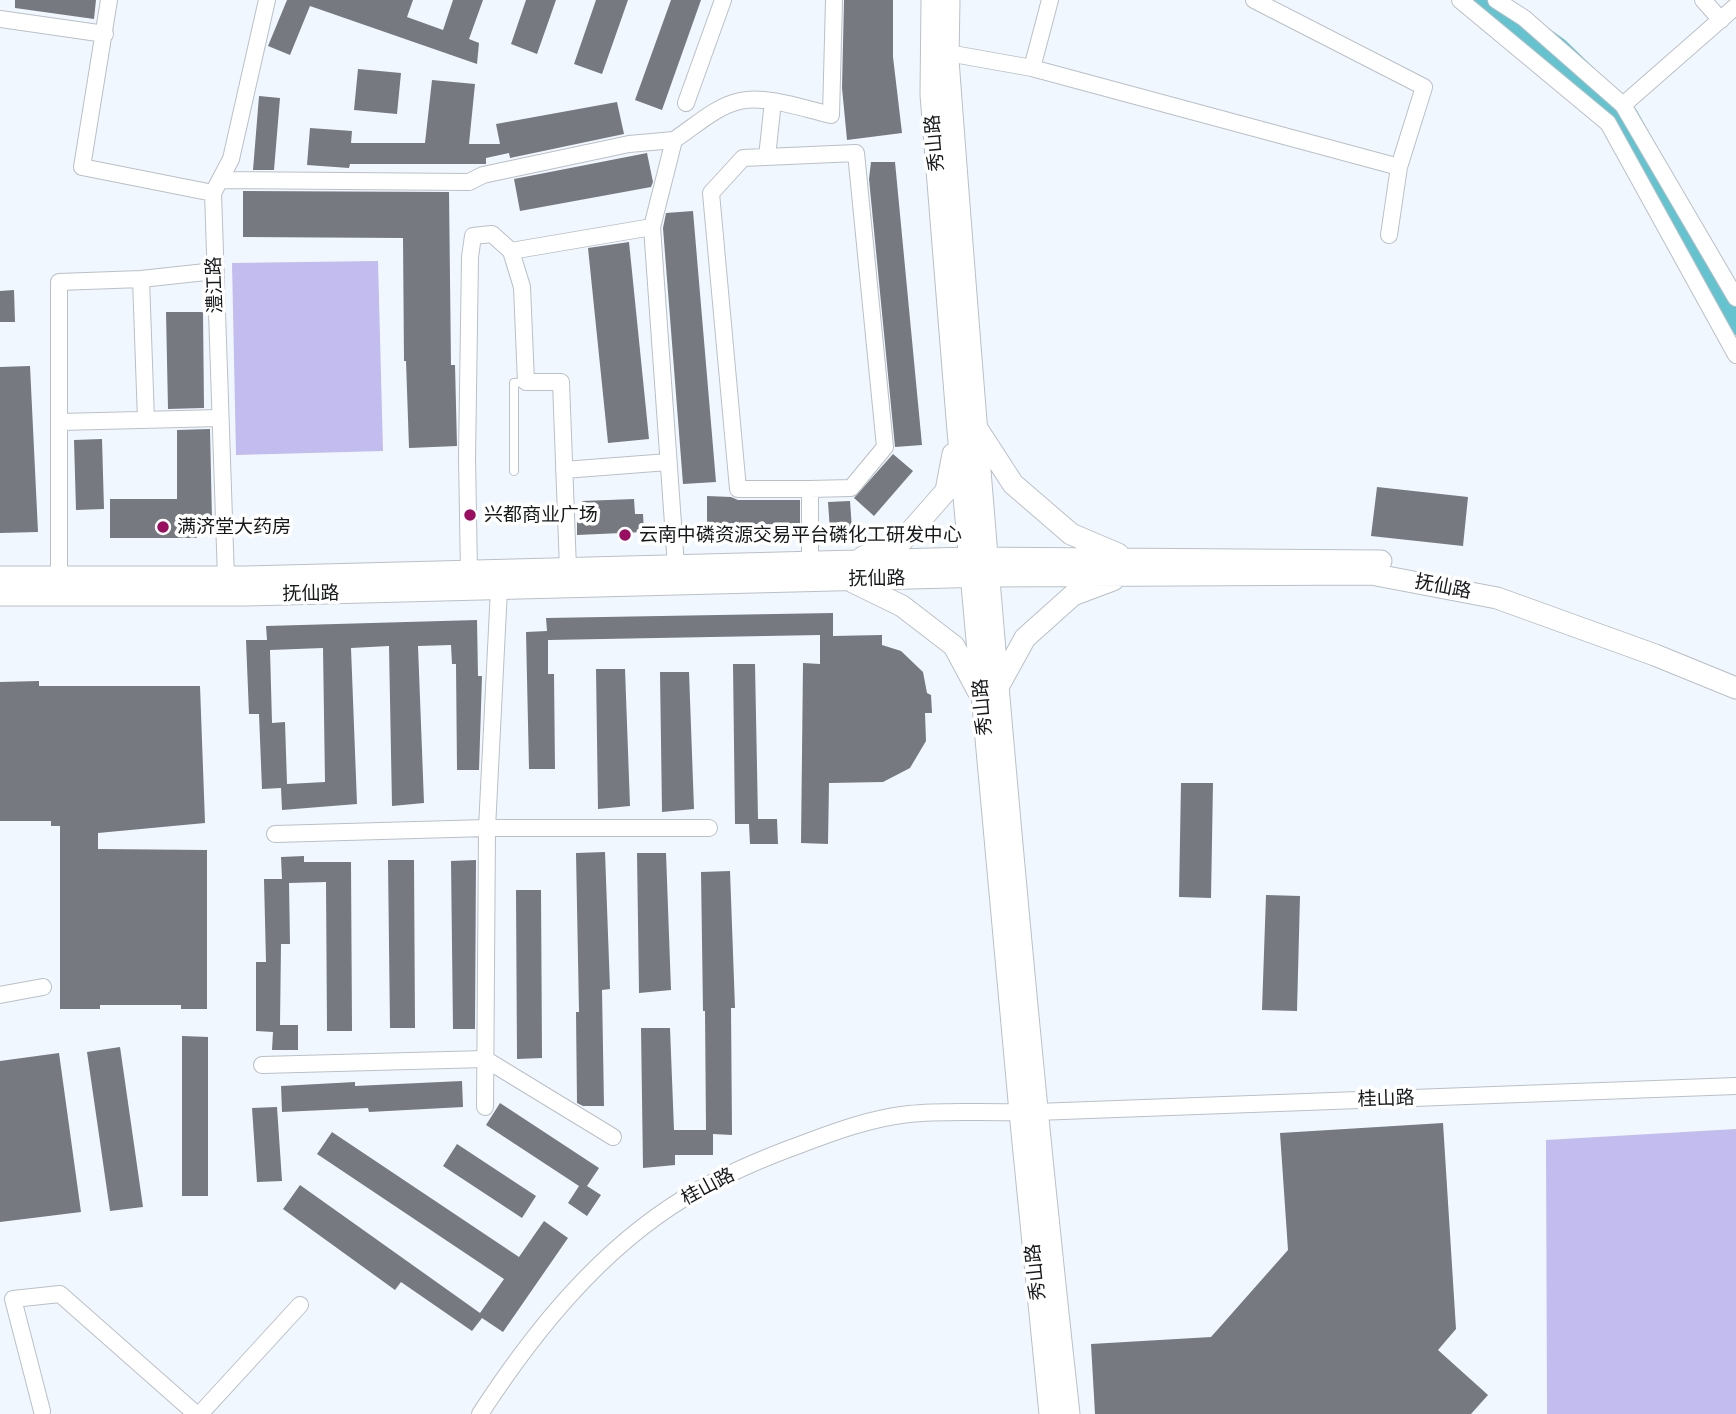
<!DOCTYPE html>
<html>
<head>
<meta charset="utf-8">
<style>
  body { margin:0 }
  canvas { display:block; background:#f0f7fe }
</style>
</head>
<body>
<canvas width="1736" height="1414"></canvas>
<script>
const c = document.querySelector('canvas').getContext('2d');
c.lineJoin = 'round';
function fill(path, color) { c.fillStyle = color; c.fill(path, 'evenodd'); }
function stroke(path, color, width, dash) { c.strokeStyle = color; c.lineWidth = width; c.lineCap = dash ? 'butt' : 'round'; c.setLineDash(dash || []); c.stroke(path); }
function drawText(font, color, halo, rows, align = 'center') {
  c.font = font + ' Figtree,"Noto Sans SC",sans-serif'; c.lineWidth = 7; c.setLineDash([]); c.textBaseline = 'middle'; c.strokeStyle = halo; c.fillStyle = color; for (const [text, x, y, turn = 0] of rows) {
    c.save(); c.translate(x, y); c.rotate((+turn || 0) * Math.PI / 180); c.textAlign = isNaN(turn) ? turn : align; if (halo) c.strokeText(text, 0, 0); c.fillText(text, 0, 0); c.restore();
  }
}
fill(new Path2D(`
  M378,261l5,190 -147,4 -4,-192z
  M1736,1129v285h-189l-1,-274z`), '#c2bdee');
stroke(new Path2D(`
  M1484,0l72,52 68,66 112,202`), '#65c3d0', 30);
fill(new Path2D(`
  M15,0h81l-2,19 -79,-11z
  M287,0h126l-6,17 36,13 10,-30h30l-14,39 10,4 -2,21 -167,-58 -20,49 -22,-9z
  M526,0h30l-19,54 -26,-10z
  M596,0h32l-26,74 -28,-10z
  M671,0h30l-39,110 -27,-10z
  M844,0h49v57l9,76 -55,7 -5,-52z
  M358,69l43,4 -4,41 -43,-4z
  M432,80l43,4 -6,60h31l-4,-20 121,-22 7,32 -114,24 -1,-5 -23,5v6h-136l-1,4 -42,-3 3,-37 42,3 -1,12h74z
  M259,96l21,2 -6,72h-21z
  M647,153l6,29 -2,5 -131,24 -6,-32z
  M871,162h24l27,283 -27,2 -26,-268z
  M243,191l206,1 2,173h4l2,81 -48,2 -3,-87h-2l-1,-123 -160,-1z
  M693,211l23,271 -33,2 -20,-256 3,-15z
  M629,242l20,197 -41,4 -20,-195z
  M14,290l1,32h-15v-31z
  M166,312h37l1,96 -36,1z
  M30,366l8,166 -38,1v-166z
  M210,429l2,91 -16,18h-86v-39h67v-69z
  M102,439l2,70 -28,1 -2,-70z
  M893,454l20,17 -39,45 -20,-18z
  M1377,487l91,10 -5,49 -92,-10z
  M707,496l24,1 7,3h62v25l-93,-1z
  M634,499l1,15h8l1,18 -67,3v-19l6,-1 -1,-14z
  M850,501l2,28 -22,2 -2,-29z
  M833,613v23l49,-1v10l19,6 22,21 4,21 4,2 1,18h-7l1,28 -16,27 -27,14 -54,1 -1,61 -27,-1 2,-180 17,1v-29l-272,5v34h6l1,95h-26l-3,-137 21,-1 -1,-13z
  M477,620l1,56h4l-3,94h-22l-1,-106h-4l-1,-19 -33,1 6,157 -32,3 -3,-160 -38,2 6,156 -75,6 -1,-22 -19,1 -3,-75h-10l-3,-74h21l-1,-14zM323,648l2,134 -38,2 -2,-62 -13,1 -2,-73z
  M733,664h22l3,155h19l1,25h-28l-1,-20h-14z
  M596,669h29l5,137 -32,3z
  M660,672h29l5,137 -32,3z
  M39,681v5h161l5,137 -107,10v16l109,1v159h-26v-4h-81v4h-40v-183h-9v-5h-51v-139z
  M1181,783h32l-2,115 -32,-1z
  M605,852l5,137 -8,1 2,116h-21l-6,-3 -1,-91h3l-3,-159z
  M637,853h29l5,137 -32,3z
  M304,856v6h47l1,169h-25l-1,-149 -37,1 1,61h-9l-1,81h18v25h-26l1,-18 -17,-1v-69h10l-2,-83h18l-1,-22z
  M388,860h26l1,168h-25z
  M476,860l-1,169h-22l-2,-168z
  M730,871l5,137h-4l1,127 -19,-1v21h-38v10l-32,3 -2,-140h29l4,102h32l-1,-119h-2l-2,-139z
  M516,890h25l1,168 -25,1z
  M1266,895l34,1 -3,115 -35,-1z
  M182,1036l26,1v159h-26z
  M120,1047l23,160 -33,4 -23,-159z
  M59,1053l22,159 -81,10v-161z
  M462,1081l1,26 -94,5 -1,-4 -86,4 -1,-26 74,-4v4z
  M500,1103l99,65 -12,18 14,9 -14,21 -19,-13 11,-17 -93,-61z
  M277,1107l5,74 -25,1 -5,-74z
  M1443,1123l13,206 -18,21 50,45 -17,19h-376l-4,-70 120,-7 77,-87 -8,-117z
  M332,1132l187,125 25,-36 24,17 -65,94 -21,-14 -10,13 -71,-49 -6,8 -112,-81 17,-24 180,128 24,-34 -187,-125z
  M457,1144l79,52 -14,22 -79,-52z`), '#767980');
const lane = new Path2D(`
  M514,471v-88l12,-1`);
const street = new Path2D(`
  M109,0l-27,167 131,26
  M1254,0l170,87 -25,80 -10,68
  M1460,0l148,123 128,232
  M1496,0l28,18 99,87 113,193
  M1703,0l18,20
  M0,19l105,15
  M948,53l84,15 367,99
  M1032,68l18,-68
  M686,103l37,-103
  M1623,105l113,-99
  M767,157l6,-56
  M220,180l249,2 14,-7 146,-31 45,-4
  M511,251l141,-24
  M141,279l5,141
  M60,422l160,-4
  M564,470l104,-8
  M810,563v-74h-72l-27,-296 32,-35 113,-5 29,294 -34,41 -41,1
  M676,566l-24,-339 22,-87c20,-13 42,-34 66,-39 26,-6 65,8 91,14l3,-115
  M469,572l-2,-114 3,-201 3,-21 19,-2 19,17 11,36 4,95h35l7,187
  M59,577v-295l82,-3 74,-8
  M226,578l-13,-385 18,-34 36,-159
  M275,834l212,-6h222
  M0,995l43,-8
  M262,1065l223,-6 128,78
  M485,1107l2,-279 12,-239
  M1036,1112l700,-26
  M42,1411l-29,-112 47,-5 136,120
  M200,1414l100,-109
  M480,1414c54,-83 120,-165 206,-217 36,-21 77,-39 116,-53 34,-13 70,-26 107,-30 36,-4 74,-1 111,-2`);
const secondary = new Path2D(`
  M932,0l-1,95 27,336 62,681 30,302
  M949,0l-1,60c34,452 71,904 121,1354
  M978,430l35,54 58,50 47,20
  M863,557l40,-17 43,-49 7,-37
  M0,577h247l723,-19 411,3
  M853,582l49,24 52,40 24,45
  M0,595h247l742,-19 382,-2 126,24 158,57 81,33
  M998,687l27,-49 48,-43 40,-15`);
stroke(lane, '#bac0c7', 10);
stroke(street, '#bac0c7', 18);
stroke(secondary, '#bac0c7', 23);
stroke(lane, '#fff', 8);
stroke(street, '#fff', 16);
stroke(secondary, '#fff', 21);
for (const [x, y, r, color] of [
  [470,515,7,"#990e61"],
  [163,527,7,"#990e61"],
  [625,535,7,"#990e61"]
]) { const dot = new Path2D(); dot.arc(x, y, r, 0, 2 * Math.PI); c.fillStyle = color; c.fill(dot); stroke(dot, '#fff', 2.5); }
drawText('19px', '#16181a', '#fff', [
  ["秀山路",935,143,-95],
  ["澧江路",215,285,-92],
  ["抚仙路",877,579,-1],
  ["抚仙路",1443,587,11],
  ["抚仙路",311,594,-1],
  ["秀山路",983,707,-95],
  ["桂山路",1386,1099,-2],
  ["桂山路",708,1187,-28],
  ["秀山路",1036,1272,-96]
]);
drawText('19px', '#16181a', '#fff', [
  ["兴都商业广场",484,515],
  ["满济堂大药房",177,527],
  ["云南中磷资源交易平台磷化工研发中心",639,535]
], 'left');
</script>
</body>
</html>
